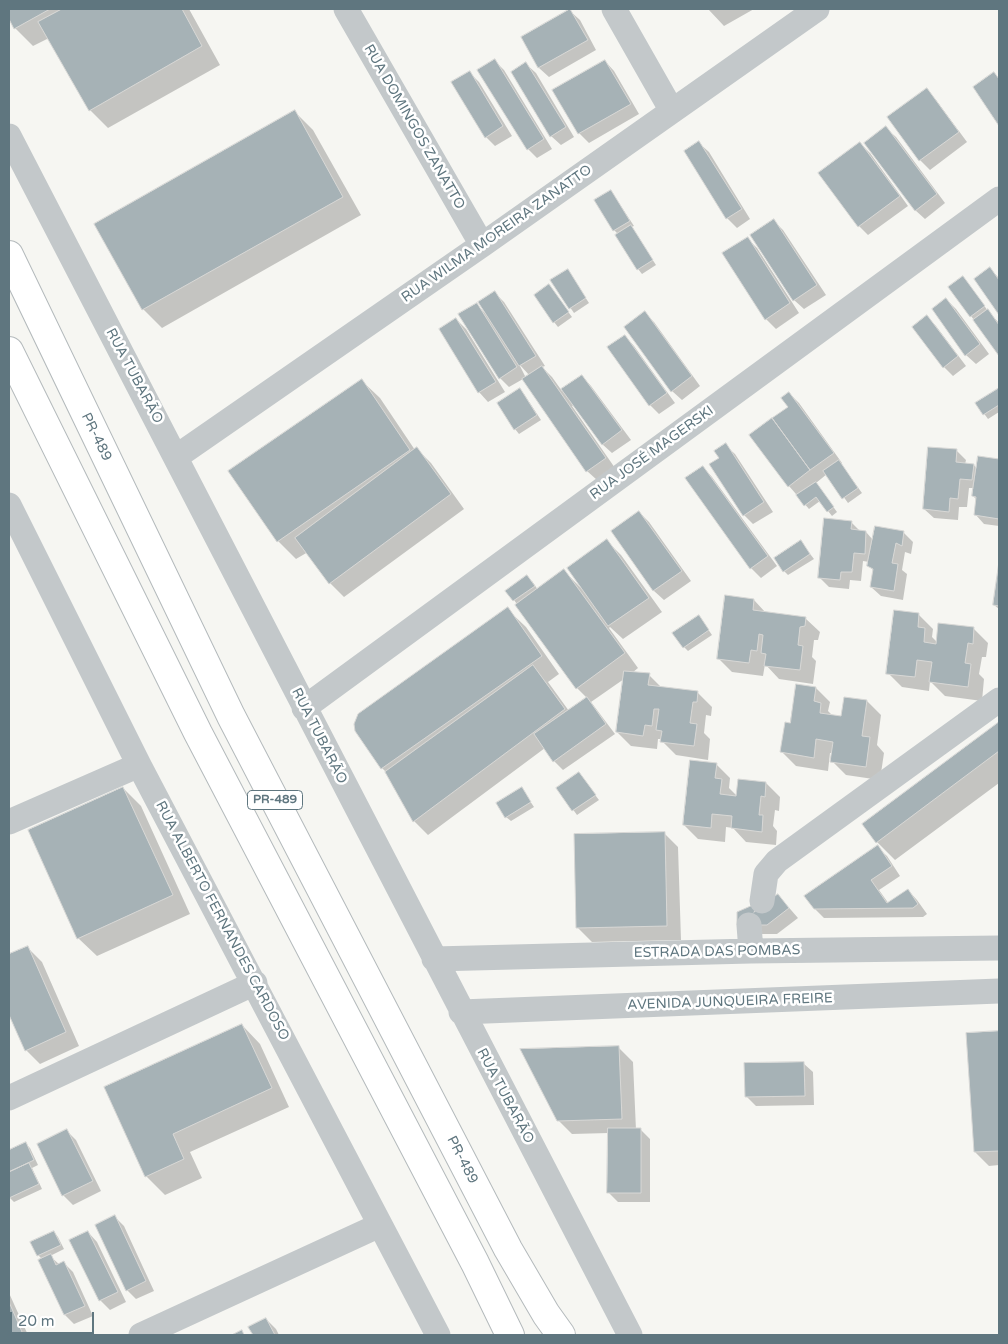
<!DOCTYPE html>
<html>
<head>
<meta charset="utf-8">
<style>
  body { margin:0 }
  #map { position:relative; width:1008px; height:1344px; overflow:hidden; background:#f6f6f2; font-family:"Varela Round",sans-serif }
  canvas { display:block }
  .frame { position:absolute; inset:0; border:10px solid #5f767f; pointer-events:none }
  .scale { position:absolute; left:10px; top:1312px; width:84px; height:22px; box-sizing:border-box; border:2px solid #5f767f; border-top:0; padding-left:6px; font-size:15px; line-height:18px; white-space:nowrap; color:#5f767f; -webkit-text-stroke:4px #fff; paint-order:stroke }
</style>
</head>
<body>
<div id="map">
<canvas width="1008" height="1344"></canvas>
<div class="frame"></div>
<div class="scale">20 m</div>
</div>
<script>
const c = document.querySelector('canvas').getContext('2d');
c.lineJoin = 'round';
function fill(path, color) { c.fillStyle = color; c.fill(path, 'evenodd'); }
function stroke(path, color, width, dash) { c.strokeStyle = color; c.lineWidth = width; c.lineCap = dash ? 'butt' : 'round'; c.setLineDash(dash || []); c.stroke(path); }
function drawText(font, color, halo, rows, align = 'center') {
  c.font = font + ' "Varela Round",sans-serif'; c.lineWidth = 5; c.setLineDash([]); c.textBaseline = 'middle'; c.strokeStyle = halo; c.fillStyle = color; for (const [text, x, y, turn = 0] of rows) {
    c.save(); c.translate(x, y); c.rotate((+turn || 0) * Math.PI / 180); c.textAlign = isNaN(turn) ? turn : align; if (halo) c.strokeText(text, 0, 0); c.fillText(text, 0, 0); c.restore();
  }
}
fill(new Path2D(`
  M9,9h180l31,56 -112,63 -18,-18 -41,-72 -16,8 -18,-18 -6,-11z
  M708,9h46l-30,17z
  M570,11l10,9 16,30 -47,27 -10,-9 -16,-30z
  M495,61l9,9 48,79 -15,9 -9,-9z
  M605,61l9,10 25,43 -50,29 -10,-10 -25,-43z
  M526,64l10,9 38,64 -13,8 -10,-9z
  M469,72l10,10 33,54 -17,10 -9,-9z
  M927,90l9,10 31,42 -37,28 -10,-10 -31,-42z
  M295,112l18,18 48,85 -199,113 -19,-19 -48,-85z
  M886,128l10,9 49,66 -20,16 -10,-9z
  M699,143l10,9 41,67 -13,9 -10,-10z
  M860,143l10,10 38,53 -40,29 -9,-9z
  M611,191l23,35 -3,1 25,38 -14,9 -4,-5 -19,-34 -5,-5z
  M774,221l9,9 43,65 -22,14 -10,-9z
  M747,238l10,10 42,65 -23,16 -10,-10z
  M990,269l9,9v35l-23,-34z
  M568,271l21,32 -15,10 -22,-32z
  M967,282l21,29 11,12v31l-28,-38z
  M549,286l23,31 -14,10 -4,-5z
  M494,292l10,10 41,64 -3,1 10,10 10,14 20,-15 9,10 40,54 -19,13 -10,-9 -28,-39 -2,1 43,62 -18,12 -10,-9 -64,-92 -14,8 -9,-9 -24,-74 9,9zM519,364l11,12 -4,2z
  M946,299l10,10 33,45 -13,10 -10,-9z
  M644,313l10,9 46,64 -18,14 -10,-9z
  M927,317l9,9 30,40 -13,10 -9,-9z
  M456,319l10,10 39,63 -17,10 -9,-10z
  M625,336l9,10 41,57 -16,11 -9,-9z
  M361,380l19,18 35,52 2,-1 14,14 33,46 -120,88 -14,-14 -22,-31 -12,7 -18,-18z
  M999,390v22l-11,7 -11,-15z
  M789,393l10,10 43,60 -1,1 21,29 -14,10 -21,-29 -11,9 21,29 -5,4 -12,-15 -11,8 -20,-23z
  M524,394l17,26 -22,14 -4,-5z
  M725,445l10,9 38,58 -20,12 -9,-9 -24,-57z
  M956,450l10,10 -1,4 9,1 3,4 2,-12 20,3v66l-15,-2 -9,-10 2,-14 -4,-4 1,-8h-5l-2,19h-8l-1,13 -24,-2 -10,-9z
  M703,467l9,10 65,89 -16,12 -10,-10 -64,-90z
  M639,512l10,10 42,59 -27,19 -10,-9 -41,-59z
  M851,522l10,10h5l7,8 3,-13 28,6 9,9 -2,12 -6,-2 -3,18 5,4 -4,26 -22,-4 -10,-9 3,-16 -5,-5v-4l-6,-1 -2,20 -11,-1 -1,9 -20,-2 -9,-9z
  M607,541l14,14 41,57 -39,27 -13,-12 -1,1 29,40 -6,5 17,2 13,13 36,5 14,14 -1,9 -5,-1 -2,18 6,6 -2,21 -32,-5 -14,-14v-2h-4l-1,10 -26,-3 -14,-14 7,-53 -33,23 24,32 -52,36 -9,-9 -9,-13 -117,87 -14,-14 -27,-48 -5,-5 125,-159 19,18 33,47 -11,8 21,29 18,-13 -10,-10 -63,-88 18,-19 6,9 26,-19 17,17z
  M801,542l13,17 -26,16 -4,-4z
  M999,571v38l-5,-4z
  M754,600l12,13 39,5 15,14 -2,8h-4l-2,17 4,4 -3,23 -34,-5 -14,-15 -2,12 -31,-4 -14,-14z
  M895,612l24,3 14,14 -1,8 5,5 37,-13 14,14 -2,14h-4l-3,17 5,5 -2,22 -37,-5 -15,-15 -1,10 -27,-4 -14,-14z
  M699,616l13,19 -24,16 -4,-4z
  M816,688l14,14 -2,9 5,5 9,1 3,-19 22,3 14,14 -4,30 7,8 -4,27 -34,-5 -14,-14 1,-8h-3l-2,18 -32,-5 -14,-14 9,-27z
  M999,724v59l-104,77 -18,-18 -13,-17z
  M716,764l14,14 -1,10 8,8 29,-13 14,14 -1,14 -4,-1 -2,16 4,5 -1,14 -30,-3 -13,-14 -7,-1 -1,15 -27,-3 -14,-14z
  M579,774l20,26 -22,15 -19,-26z
  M123,788l18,18 49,108 -93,42 -19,-18z
  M522,789l12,18 -23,14 -5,-4z
  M664,833l14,14 3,93 -89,2 -14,-14z
  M877,847l10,9 13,20 -21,14 10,14 19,-14 9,10 10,14 -4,3 -99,1 -9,-9z
  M778,895l20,23 -21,16h-29l-10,-21z
  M27,947l15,15 37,84 -39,18 -14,-14 -17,-38v-56z
  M242,1025l18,19 29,63 -99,45 12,26 -37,17 -19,-19 -41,-88z
  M999,1032v133l-10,1 -14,-14 -7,-118z
  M619,1048l14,14 3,68h5l9,9v63h-32l-10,-10 1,-59 -37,1 -14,-14z
  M803,1063l10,9 1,33 -58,1 -10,-10z
  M67,1131l9,9 25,51 -28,14 -10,-10z
  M25,1143l5,5 8,17 -6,3 10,21 -28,13 -5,-5v-46z
  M115,1217l9,9 30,65 -18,8 -9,-9z
  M54,1232l4,5 6,12 -14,7 10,9 4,-2 9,9 20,44 -19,8 -9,-9 -25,-55 2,-1 -4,-4z
  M88,1232l9,10 29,60 -16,8 -10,-10 -29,-59z
  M9,1293l19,42h-19z
  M266,1319l10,10 3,6h-25l-4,-8z`), '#0003');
const building = new Path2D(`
  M9,9h41l-36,20 -5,-10z
  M62,9h120l20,37 -113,65 -51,-89z
  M570,9l18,31 -50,28 -17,-31z
  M495,59l49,80 -17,11 -50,-80z
  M605,60l26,44 -53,30 -26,-44z
  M526,62l40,65 -16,10 -39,-65z
  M470,71l33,55 -18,12 -34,-56z
  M994,72l5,7v47l-26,-39z
  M927,88l32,44 -40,29 -32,-44z
  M295,110l48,87 -201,113 -48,-86z
  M886,126l51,68 -22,17 -51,-68z
  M699,141l43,68 -16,10 -42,-68z
  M860,142l40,54 -42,31 -40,-54z
  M611,190l19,31 -17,10 -19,-31z
  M774,219l43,66 -24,16 -43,-66z
  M631,225l22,35 -16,10 -22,-35z
  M748,237l42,66 -25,17 -43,-67z
  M990,267l9,13v35l-25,-36z
  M568,269l18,29 -17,11 -19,-29z
  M963,276l22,30 -15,11 -22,-30z
  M549,284l20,28 -16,11 -19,-28z
  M495,291l41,65 -17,10 -41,-64z
  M946,298l34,46 -15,12 -33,-47z
  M477,303l40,64 -18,12 -41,-65z
  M988,309l11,16v31l-26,-36z
  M645,311l47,65 -21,16 -47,-65z
  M927,315l31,41 -15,12 -31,-41z
  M456,318l40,64 -18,11 -39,-64z
  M625,335l42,58 -18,13 -42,-59z
  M542,366l64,92 -20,14 -64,-93z
  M582,375l40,55 -20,15 -41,-56z
  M362,379l48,71 -133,92 -49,-71z
  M520,388l17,27 -23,15 -17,-27z
  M999,388v17l-16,10 -8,-12z
  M789,392l45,61 -24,17 -38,-52 16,-11 -7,-9z
  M772,418l38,52 -22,17 -39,-52z
  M726,443l38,59 -21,14 -34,-52 10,-6 -5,-7z
  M417,447l34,47 -122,90 -34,-46z
  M928,447l29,2 -1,13 18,2 -2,16 -12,-1 -2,20 -8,-1 -1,14 -26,-3z
  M978,456l21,3v60l-25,-4 2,-18 -4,-1z
  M839,460l19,28 -16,11 -19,-28z
  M703,466l65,90 -18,13 -65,-91z
  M816,482l18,25 -7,5 -11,-15 -12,9 -8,-11z
  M639,511l43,60 -29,20 -42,-60z
  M824,518l28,3 -1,8 15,2 -1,23 -11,-1 -2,19h-11l-1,8 -22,-2z
  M875,526l29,5 -2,15 -6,-3 -4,20 6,1 -4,27 -24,-4 3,-18 -6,-3z
  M607,539l42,59 -41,28 -41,-58z
  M801,540l9,14 -27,18 -9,-14z
  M999,562v44l-6,-1z
  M564,569l61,84 -49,36 -61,-84z
  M527,575l8,11 -22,15 -8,-10z
  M725,595l29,4 -1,11 53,7 -1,9 -5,1 -2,18 5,1 -3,24 -36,-4 2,-12 -5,-1 2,-18 -4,-1 -2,17 -6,-1 -2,13 -32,-4z
  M508,607l34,49 -161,113 -26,-38 -1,-7 4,-10z
  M894,610l25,3 -1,14 7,1 -1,14 12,2 2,-21 36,4 -1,17 -5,-1 -3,20 6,1 -3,23 -39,-5 3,-20 -15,-2 -2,17 -29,-3z
  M699,615l10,15 -26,18 -11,-15z
  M533,665l32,44 -152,113 -28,-50z
  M624,671l26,2 -2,12 50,6 -1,11h-4l-3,21 7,1 -3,22 -34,-4 2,-11 -6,-1 3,-21h-5l-2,17 -7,-1 -2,11 -27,-4z
  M796,684l20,3 -2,14 7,2 -1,10 21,3 3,-19 23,3 -5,36 8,1 -4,30 -36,-5 3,-20 -17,-3 -2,19 -34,-6 5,-30 5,1z
  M587,697l19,27 -53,38 -19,-28z
  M999,722v29l-123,92 -14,-19z
  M690,760l27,3 -2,15 7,1 -2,15 16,2 2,-17 28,3 -1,15 -4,-1 -2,19h4l-1,17 -31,-4 1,-12 -20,-2 -1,14 -28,-3z
  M579,772l17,23 -24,16 -16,-23z
  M123,787l50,108 -96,44 -49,-109z
  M522,787l9,15 -26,16 -9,-15z
  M665,832l2,94 -91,2 -2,-94z
  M878,845l14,21 -21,14 16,23 21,-14 10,15 -5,4 -99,1 -10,-13z
  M778,894l11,14 -22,17h-30v-13l25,-11 -8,11z
  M28,946l38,86 -41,19 -16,-36v-61z
  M242,1024l30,64 -99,46 11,25 -39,18 -41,-90z
  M999,1031v120l-25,1 -8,-119z
  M619,1046l3,73 -65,2 -37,-72z
  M804,1062l1,34 -60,1 -1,-34z
  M608,1128h33v65h-34z
  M67,1129l26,52 -31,15 -25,-52z
  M26,1142l8,18 -25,12v-22z
  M29,1163l10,21 -30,14v-26z
  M115,1215l31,66 -20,10 -31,-66z
  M54,1231l7,14 -24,11 -7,-14z
  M88,1231l30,61 -19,9 -30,-61z
  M51,1254l5,11 8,-4 21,45 -21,9 -26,-55z
  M9,1302l13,30 -6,3h-7z
  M266,1318l9,17h-22l-5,-8z
  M242,1330l2,5h-12z`);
fill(building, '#a6b2b6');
stroke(building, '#d7d7d5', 1);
const primary = new Path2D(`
  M9,255l222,461 277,533 38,65 15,21
  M9,351l189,382 277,530 35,72`);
stroke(primary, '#b4babc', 30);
stroke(new Path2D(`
  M346,9l136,236
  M614,9l58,102
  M9,136l621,1199
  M176,457l306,-212 335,-236
  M9,505l130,260 299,570
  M304,708l695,-509
  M9,822l130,-57
  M762,901l4,-27 11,-13 222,-161
  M749,925l2,26
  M434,959l317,-8 248,-3
  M461,1012l538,-21
  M9,1098l246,-115
  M141,1335l239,-110`), '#c3c8ca', 25);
stroke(primary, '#fff', 28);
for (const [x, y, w] of [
  [275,800,55]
]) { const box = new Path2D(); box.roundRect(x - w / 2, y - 9.5, w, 19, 4); c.fillStyle = '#fff'; c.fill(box); stroke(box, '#5f767f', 1); }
drawText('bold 12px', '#5f767f', null, [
  ["PR-489",275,800]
]);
drawText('14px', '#5f767f', '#fff', [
  ["RUA DOMINGOS ZANATTO",414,127,60],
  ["RUA WILMA MOREIRA ZANATTO",497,234,-35],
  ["RUA TUBARÃO",134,376,62],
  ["PR-489",96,437,64],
  ["RUA JOSÉ MAGERSKI",652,453,-36],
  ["RUA TUBARÃO",319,736,63],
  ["RUA ALBERTO FERNANDES CARDOSO",222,921,62],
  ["ESTRADA DAS POMBAS",717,952,-1],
  ["AVENIDA JUNQUEIRA FREIRE",730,1002,-2],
  ["RUA TUBARÃO",505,1096,62],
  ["PR-489",462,1160,63]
]);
</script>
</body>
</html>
